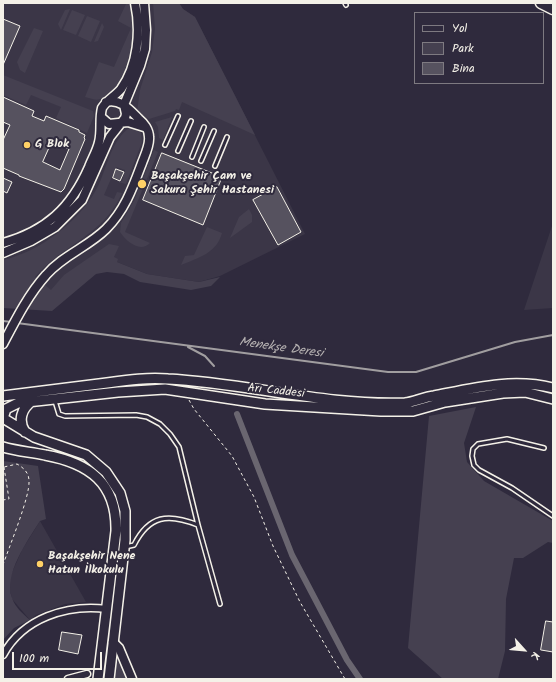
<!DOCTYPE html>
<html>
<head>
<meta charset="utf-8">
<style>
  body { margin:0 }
  #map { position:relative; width:556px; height:682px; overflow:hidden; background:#2f2a3d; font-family:Kalam,sans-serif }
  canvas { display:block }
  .frame { position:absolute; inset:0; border:4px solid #f4f1e8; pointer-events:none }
  .legend { position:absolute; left:414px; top:12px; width:130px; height:72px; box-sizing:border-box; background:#2f2a3d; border:1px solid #7e7a81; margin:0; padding:5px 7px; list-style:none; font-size:12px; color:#f4f1e8 }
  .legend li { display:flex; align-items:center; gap:8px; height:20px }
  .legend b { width:20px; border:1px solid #7e7a81 }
  .north { position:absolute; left:504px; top:630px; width:40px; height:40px; -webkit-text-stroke:3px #2f2a3d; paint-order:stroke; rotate:117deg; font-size:11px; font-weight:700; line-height:16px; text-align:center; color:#f4f1e8 }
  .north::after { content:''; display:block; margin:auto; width:14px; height:18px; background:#f4f1e8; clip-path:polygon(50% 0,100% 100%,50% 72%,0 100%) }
  .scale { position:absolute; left:12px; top:652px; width:90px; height:18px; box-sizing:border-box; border:2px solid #f4f1e8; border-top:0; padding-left:5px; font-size:12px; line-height:14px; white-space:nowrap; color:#f4f1e8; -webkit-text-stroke:3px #2f2a3d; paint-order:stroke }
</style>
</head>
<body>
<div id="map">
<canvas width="556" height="682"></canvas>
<div class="frame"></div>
<ul class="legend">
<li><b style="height:5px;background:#2f2a3d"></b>Yol</li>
<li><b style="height:11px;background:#454050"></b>Park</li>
<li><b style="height:11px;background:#56525f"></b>Bina</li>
</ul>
<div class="north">K</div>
<div class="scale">100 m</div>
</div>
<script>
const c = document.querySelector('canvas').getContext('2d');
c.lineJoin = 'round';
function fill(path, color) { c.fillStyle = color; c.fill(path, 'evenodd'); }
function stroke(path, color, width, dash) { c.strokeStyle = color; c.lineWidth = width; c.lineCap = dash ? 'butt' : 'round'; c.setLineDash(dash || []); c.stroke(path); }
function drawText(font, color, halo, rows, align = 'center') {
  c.font = font + ' Kalam,sans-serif'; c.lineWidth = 4; c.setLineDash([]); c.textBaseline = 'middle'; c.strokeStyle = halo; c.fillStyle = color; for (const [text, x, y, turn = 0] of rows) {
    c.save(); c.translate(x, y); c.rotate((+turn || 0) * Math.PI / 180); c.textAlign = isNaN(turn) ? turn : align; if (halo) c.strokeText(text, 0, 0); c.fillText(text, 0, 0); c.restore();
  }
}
fill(new Path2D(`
  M3,3h176l4,6 12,8 110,217 -85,42 -21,6 -52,-8 -30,-12 -18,1 -36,30 -60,-8z
  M553,223v85l-29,2z
  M40,521l46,81 -21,2 -29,11 -6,5 -18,-21 -2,-9v-13l12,-27z`), '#3b3647');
fill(new Path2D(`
  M123,3h7c2,10 3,20 3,31 -1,18 -12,61 -33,65 -5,2 -10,-1 -15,-2l14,-35 15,5 17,-39 -13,-7 8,-17z
  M153,3h26l4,6 12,8 60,118 -73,-33 -3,8 -3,-1 -1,2 -26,8 -12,-7 3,-22 12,-38 3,-23z
  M70,9l-9,21 -3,-6 7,-14z
  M72,10l13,5 -9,20 -13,-5z
  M87,16l13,5 -9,21 -13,-6z
  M102,23l2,4 -6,14 -4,1z
  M34,28l9,3 -18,42 -5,-3 -3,-8z
  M3,75l90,36 1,5 -7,17 -31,-15 5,-11 -30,-12 -5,10 -23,-10z
  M172,117l-9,23 -4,-2 -1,-11 -3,-5z
  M129,128h4l8,5 1,9 -16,42 -8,-2 4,-1 3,-11 -9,-3 -12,28 10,4 3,-7 5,1c-19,43 -59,51 -87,84l16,13 13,-15 45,-31 10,2 -5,11 4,2 -1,3 30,12 52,8 21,-5 -9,9 -20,4 -51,-8 -16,-8 -17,-2 -11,2 -44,37 -49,-3v-48c37,-8 80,-41 96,-76 9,-20 12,-42 30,-56z
  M154,150l4,2 -33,80 25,11c-10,10 -23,-1 -30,-11l1,-9 13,-22z
  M249,209l3,6v7l-22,16 9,-21z
  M207,227l15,6c-5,20 -24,25 -41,32l4,-9 9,-1z
  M476,407l-12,36 3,19 17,19 69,40v22l-5,-1 -25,16h-9l-8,41 -1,52 -7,28h-55l-35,-31 21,-232z
  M3,461l35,5 8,53 -6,2c-12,19 -37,54 -28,77 3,9 11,16 18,22l-16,8 -11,12z
  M119,661l7,18h-14l1,-16z`), '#454050');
stroke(new Path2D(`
  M3,321l9,1
  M17,323l371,49h28l99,-30 38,-7
  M188,347l17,9 9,10`), '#a19ea0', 2);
stroke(new Path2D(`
  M237,414l55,141 55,105 13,19`), '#6a6670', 6);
const building = new Path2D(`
  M3,19l17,7 -17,39z
  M3,97l31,14 -2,5 12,5 2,-5 33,14v2l6,3 -1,3 1,1 -21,50 -3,3 -42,-16v-1l-16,-7v-28l7,-15 -7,-3zM52,142l17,7 -9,21 -17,-8z
  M162,153l60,24 -19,48 -60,-25z
  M116,169l8,3 -4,9 -7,-3z
  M3,178l9,4 -5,11 -4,-2z
  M277,187l24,45 -23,13 -25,-45z
  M546,621l7,1v30l-12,-2z
  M62,632l20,3 -4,19 -19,-4z`);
fill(building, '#56525f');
stroke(building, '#f4f1e8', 1);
const service = new Path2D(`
  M345,3l1,2
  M165,145l13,-29
  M178,151l13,-30
  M192,157l12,-30
  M201,161l13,-30
  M215,166l12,-29
  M55,401l4,13 6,2 71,-1 11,2 13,7 10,10 9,13 19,78 22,79
  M544,448l-37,-9 -29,5 -5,5 -1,7 2,9 5,5 33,18 41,28
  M125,547l9,-2c15,-30 34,-32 64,-20`);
const minor = new Path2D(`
  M3,655c20,-37 64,-51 104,-46
  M68,679l19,-5`);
const tertiary = new Path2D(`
  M101,117l8,7 19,-2 16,5
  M3,243c43,-12 68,-35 86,-76 3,-8 8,-16 10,-25 3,-11 0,-23 3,-34 4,-7 13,-12 19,-19 17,-24 20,-58 14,-86
  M3,253l28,-12 24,-14 27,-27 28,-63 15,-19 1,-4 -2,-9 16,-39 5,-17 1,-19 -2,-27
  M3,344c12,-23 25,-49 43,-69 17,-20 42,-28 60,-46 19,-19 27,-42 36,-66 3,-8 8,-18 7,-26 0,-7 -5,-14 -10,-18 -9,-9 -19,-21 -33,-17
  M113,642l6,6 13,31`);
const secondary = new Path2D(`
  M3,396c32,-4 64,-8 96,-12 23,-3 46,-7 69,-5 79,4 157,27 237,24 9,-1 19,-6 29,-7 40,-8 78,-18 119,-8
  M3,418l3,-9 12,-6 100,-11 47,-3 100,15 116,7h32l32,-9 58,-9 22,-1 28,7
  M3,418l31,19 52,18 20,17 14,21 5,18v29l-16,139
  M25,432c-7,-11 -4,-23 7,-31
  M3,447c13,4 28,5 42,8 44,8 72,28 71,76l-18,148`);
const trunk = new Path2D(`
  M541,3l12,6`);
stroke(service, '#f4f1e8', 6);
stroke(minor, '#f4f1e8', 9);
stroke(tertiary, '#f4f1e8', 11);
stroke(secondary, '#f4f1e8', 12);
stroke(trunk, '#f4f1e8', 13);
stroke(new Path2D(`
  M189,400l5,9 38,47 22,41 19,49 27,56 45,77
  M3,461l6,38 -6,1
  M3,565c6,-18 27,-68 26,-84 0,-8 -5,-13 -12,-17l-13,3`), '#f4f1e8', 1, [3, 3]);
stroke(service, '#2f2a3d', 3);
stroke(minor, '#2f2a3d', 6);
stroke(tertiary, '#2f2a3d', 8);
stroke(secondary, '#2f2a3d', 9);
stroke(trunk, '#2f2a3d', 10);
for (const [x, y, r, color] of [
  [27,145,4,"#ffd166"],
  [142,184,5,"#ffd166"],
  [40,564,4,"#ffd166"]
]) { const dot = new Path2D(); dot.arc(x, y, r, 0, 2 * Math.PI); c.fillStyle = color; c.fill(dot); stroke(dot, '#2f2a3d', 1.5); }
drawText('bold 12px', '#f4f1e8', '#2f2a3d', [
  ["G Blok",35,145],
  ["Başakşehir Çam ve",151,177],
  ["Sakura Şehir Hastanesi",151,191],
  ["Başakşehir Nene",48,557],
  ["Hatun İlkokulu",48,571]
], 'left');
drawText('12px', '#f4f1e8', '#2f2a3d', [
  ["Arı Caddesi",276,392,6]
]);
drawText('italic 13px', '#b6b2b2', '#2f2a3d', [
  ["Menekşe Deresi",281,349,8]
]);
</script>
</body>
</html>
